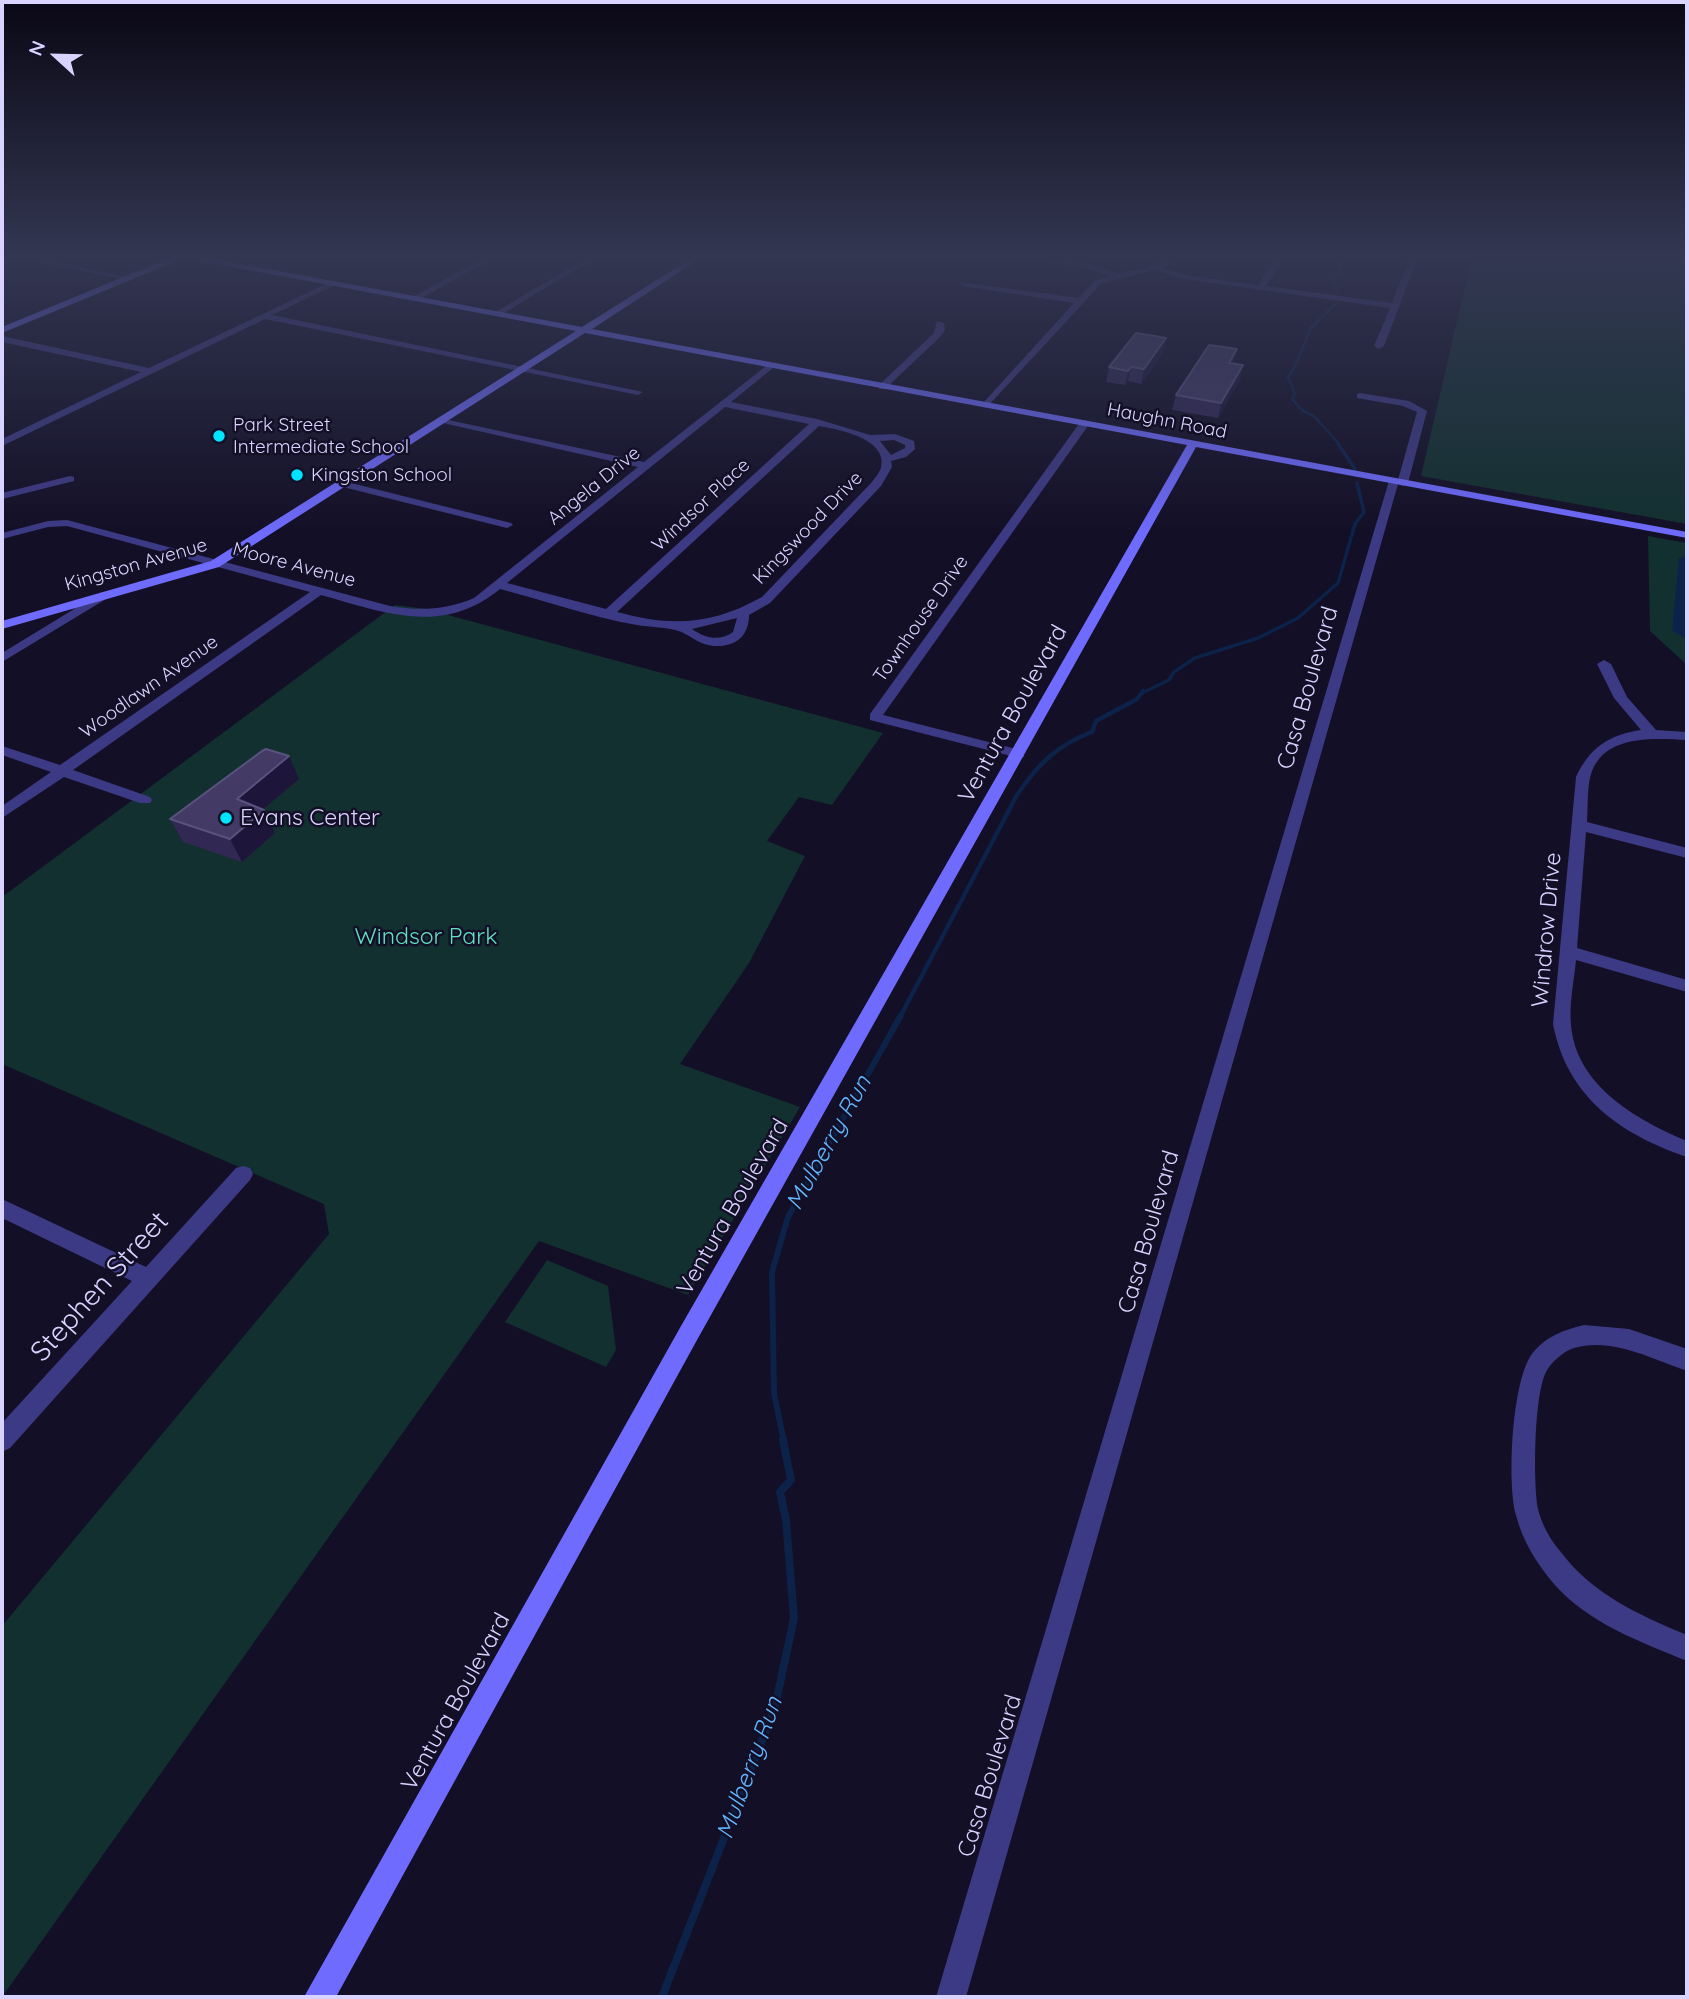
<!DOCTYPE html>
<html>
<head>
<meta charset="utf-8">
<style>
  body { margin:0 }
  #map { position:relative; width:1689px; height:1999px; overflow:hidden; background:#130f26; font-family:Quicksand,sans-serif }
  canvas { display:block }
  .frame { position:absolute; inset:0; border:4px solid #d9d4ff; pointer-events:none }
  .north { position:absolute; left:21px; top:21px; width:70px; height:70px; -webkit-text-stroke:5px #130f26; paint-order:stroke; rotate:292deg; font-size:19px; font-weight:700; line-height:28px; text-align:center; color:#d9d4ff }
  .north::after { content:''; display:block; margin:auto; width:24px; height:32px; background:#d9d4ff; clip-path:polygon(50% 0,100% 100%,50% 72%,0 100%) }
</style>
</head>
<body>
<div id="map">
<canvas width="1689" height="1999"></canvas>
<div class="frame"></div>
<div class="north">N</div>
</div>
<script>
const c = document.querySelector('canvas').getContext('2d');
c.lineJoin = 'round';
function fill(path, color) { c.fillStyle = color; c.fill(path, 'evenodd'); }
function stroke(path, color, width, dash) { c.strokeStyle = color; c.lineWidth = width; c.lineCap = dash ? 'butt' : 'round'; c.setLineDash(dash || []); c.stroke(path); }
function drawText(font, color, halo, rows, align = 'center') {
  c.font = font + ' Quicksand,sans-serif'; c.lineWidth = 5; c.setLineDash([]); c.textBaseline = 'middle'; c.strokeStyle = halo; c.fillStyle = color; for (const [text, x, y, turn = 0] of rows) {
    c.save(); c.translate(x, y); c.rotate((+turn || 0) * Math.PI / 180); c.textAlign = isNaN(turn) ? turn : align; if (halo) c.strokeText(text, 0, 0); c.fillText(text, 0, 0); c.restore();
  }
}
fill(new Path2D(`
  M1472,256h215v268l-266,-48z
  M1648,536l39,7v122l-37,-34z
  M395,605l31,4 457,124 -51,72 -33,-8 -32,44 38,15 -56,107 -69,101 120,43 -112,188 -149,-54 -537,756v-371l327,-392 -5,-30 -322,-140v-167z
  M547,1260l61,26 8,64 -10,17 -101,-45z`), '#12302f');
fill(new Path2D(`
  M1687,556v83l-15,-8 7,-73z`), '#0c2248');
stroke(new Path2D(`
  M2,260l6,-3
  M1339,292l-5,-11 13,-25
  M1336,303l-25,25 -15,36 -8,13 7,17 -3,5 11,12 11,5 26,29`), '#0c2248', 2.5);
stroke(new Path2D(`
  M1338,444l17,25
  M1142,693l27,-13 5,-8 21,-14 63,-20 40,-20 40,-35 17,-59 9,-12 -7,-29`), '#0c2248', 3.5);
stroke(new Path2D(`
  M900,1017l117,-222c21,-31 40,-50 75,-63l4,-11 41,-22 6,-8`), '#0c2248', 4.5);
stroke(new Path2D(`
  M784,1442l-10,-49 -2,-121 16,-55 113,-202`), '#0c2248', 6);
stroke(new Path2D(`
  M662,1997l113,-290 19,-89 -8,-98 -6,-28 11,-12 -8,-40`), '#0c2248', 8);
fill(new Path2D(`
  M12,256h15l103,22 -4,2z
  M487,256h10l-81,45 -7,-2z
  M590,256h9l-100,60 -7,-2z
  M1021,256l63,7 33,10 29,-5 24,-12h9l-16,12 22,7 73,10 19,-29h8l-19,30 126,17 18,-47h8l-34,90 -5,3 -5,-3 16,-38 -206,-29 -29,-9 -54,14 -115,124 -5,-3 2,-2 91,-100 -112,-17 -3,-4 120,16 16,-18 13,-4 -25,-9z
  M332,281l3,4 -63,30 371,77 -5,3 -373,-76 -263,127v-7l139,-67 -139,-30v-6l147,32z
  M937,321l7,2 1,7 -5,7 -55,52h-6v-4l55,-52z
  M770,363l3,1v4l-42,34 86,17 53,16 25,-1 19,7 1,8 -9,8 -15,4 1,6 -11,19 -111,117 -21,12c0,18 -10,30 -29,31 -22,1 -30,-13 -45,-16 -12,-3 -25,-3 -38,-5 -46,-8 -91,-24 -137,-36 -57,47 -115,24 -179,6l-248,175 77,27 2,3 -2,3h-10l-76,-26 -62,41v-12l49,-34 -49,-17v-9l58,19 250,-173 -243,-66 -19,1 -46,12v-6l46,-12 19,-1 323,86c29,5 56,4 84,-8l164,-131 -195,-44 -4,-1v-4l205,44zM725,407l84,17 -203,185 -99,-26zM819,426c19,3 70,13 62,42 -2,5 -6,10 -9,14l-110,115c-50,28 -90,30 -145,15zM894,440l11,5v3l-14,7 -11,-14zM737,618l-4,14c-14,10 -28,6 -41,-3z
  M1360,393l49,8 18,10 -19,72 -5,3 -5,-2 -432,1513h-30l453,-1516 5,-3 4,2 19,-68 -14,-6 -46,-8v-4z
  M1085,420l5,3 -207,292 141,36v6l-5,1 -149,-38v-6l211,-293z
  M70,476l4,1v4l-72,18v-6z
  M343,481l168,42 2,2 -6,3 -168,-42v-4z
  M102,592l4,1v6l-104,63v-9z
  M1604,660l7,4 16,33 29,33 31,2v8c-34,-2 -87,-6 -97,38 -3,14 -2,30 -3,44l100,26v10l-101,-26 -9,116 110,32v12l-111,-32c-2,21 -7,44 -5,65 5,61 66,95 116,116v16c-67,-23 -120,-60 -134,-133l23,-247c14,-30 33,-42 65,-47l-27,-32 -17,-34z
  M243,1166l7,2 3,6 -3,6 -240,268 -8,4v-29l130,-142 -130,-63v-19l144,68 90,-99z
  M1584,1325l45,4 58,20v22c-35,-12 -75,-34 -113,-23 -10,3 -23,14 -28,24 -12,23 -13,110 -8,137 4,16 12,30 22,42 32,43 79,64 127,84v26c-46,-19 -99,-38 -133,-77 -17,-20 -32,-44 -38,-69 -9,-33 -4,-129 14,-158 12,-19 33,-27 54,-32z`), '#3d3a85');
fill(new Path2D(`
  M174,256h24l384,71 113,-71h9l-112,73 1095,203v6l-491,-91 -499,893 -361,657h-32l377,-671 506,-881 -602,-112 -366,234 -217,62v-8l209,-60 365,-230 -392,-73 -182,75v-6z`), '#6f6bff');
fill(new Path2D(`
  M1237,349l-4,14 10,2 -3,15 -22,38 -46,-8 4,-15z
  M1164,352l-23,32 -13,-3 -3,4 -19,-3 3,-15z
  M299,779l-36,30 12,24 -33,29 -59,-20 -13,-23z`), '#312854');
fill(new Path2D(`
  M1166,338l-2,14 -23,32 3,-15z
  M1237,349l-4,15 -4,-1z
  M1243,365l-3,15 -22,38 3,-15z
  M1131,367l-3,14 -3,4 3,-14z
  M289,756l10,23 -51,43 -11,-23z
  M264,810l11,23 -33,29 -12,-23z`), '#1d163a');
const building = new Path2D(`
  M1136,333l30,5 -22,31 -13,-2 -3,4 -19,-4z
  M1209,345l28,4 -8,14 14,2 -22,38 -45,-8z
  M266,749l23,7 -52,43 27,11 -34,29 -60,-20 92,-68z`);
fill(building, '#433a66');
stroke(building, '#5a527e', 2);
const sky = c.createLinearGradient(0, 0, 0, 536);
sky.addColorStop(0, '#0a0815');
sky.addColorStop(0.48, '#333752');
sky.addColorStop(1, '#33375200');
c.fillStyle = sky;
c.fillRect(0, 0, 1689, 536);
for (const [x, y, r, color] of [
  [219,436,7,"#00e5ff"],
  [297,475,7,"#00e5ff"],
  [226,818,7,"#00e5ff"]
]) { const dot = new Path2D(); dot.arc(x, y, r, 0, 2 * Math.PI); c.fillStyle = color; c.fill(dot); stroke(dot, '#130f26', 2.5); }
drawText('19px', '#d9d4ff', '#130f26', [
  ["Haughn Road",1167,421,11],
  ["Angela Drive",594,486,-39],
  ["Windsor Place",701,505,-43],
  ["Kingswood Drive",808,528,-46],
  ["Kingston Avenue",136,565,-16],
  ["Moore Avenue",294,565,15],
  ["Townhouse Drive",921,619,-55],
  ["Woodlawn Avenue",149,687,-35]
]);
drawText('19px', '#d9d4ff', '#130f26', [
  ["Park Street",233,425],
  ["Intermediate School",233,447],
  ["Kingston School",311,475]
], 'left');
drawText('23px', '#d9d4ff', '#130f26', [
  ["Casa Boulevard",1308,688,-74],
  ["Ventura Boulevard",1013,714,-61],
  ["Windrow Drive",1547,930,-85],
  ["Ventura Boulevard",733,1207,-60],
  ["Casa Boulevard",1149,1232,-74],
  ["Ventura Boulevard",456,1702,-61],
  ["Casa Boulevard",990,1776,-73]
]);
drawText('23px', '#d9d4ff', '#130f26', [
  ["Evans Center",240,818]
], 'left');
drawText('23px', '#5fe0c0', '#130f26', [
  ["Windsor Park",426,937]
]);
drawText('italic 24px', '#62b6ff', '#130f26', [
  ["Mulberry Run",829,1143,-61],
  ["Mulberry Run",750,1768,-70]
]);
drawText('28px', '#d9d4ff', '#130f26', [
  ["Stephen Street",100,1287,-48]
]);
</script>
</body>
</html>
